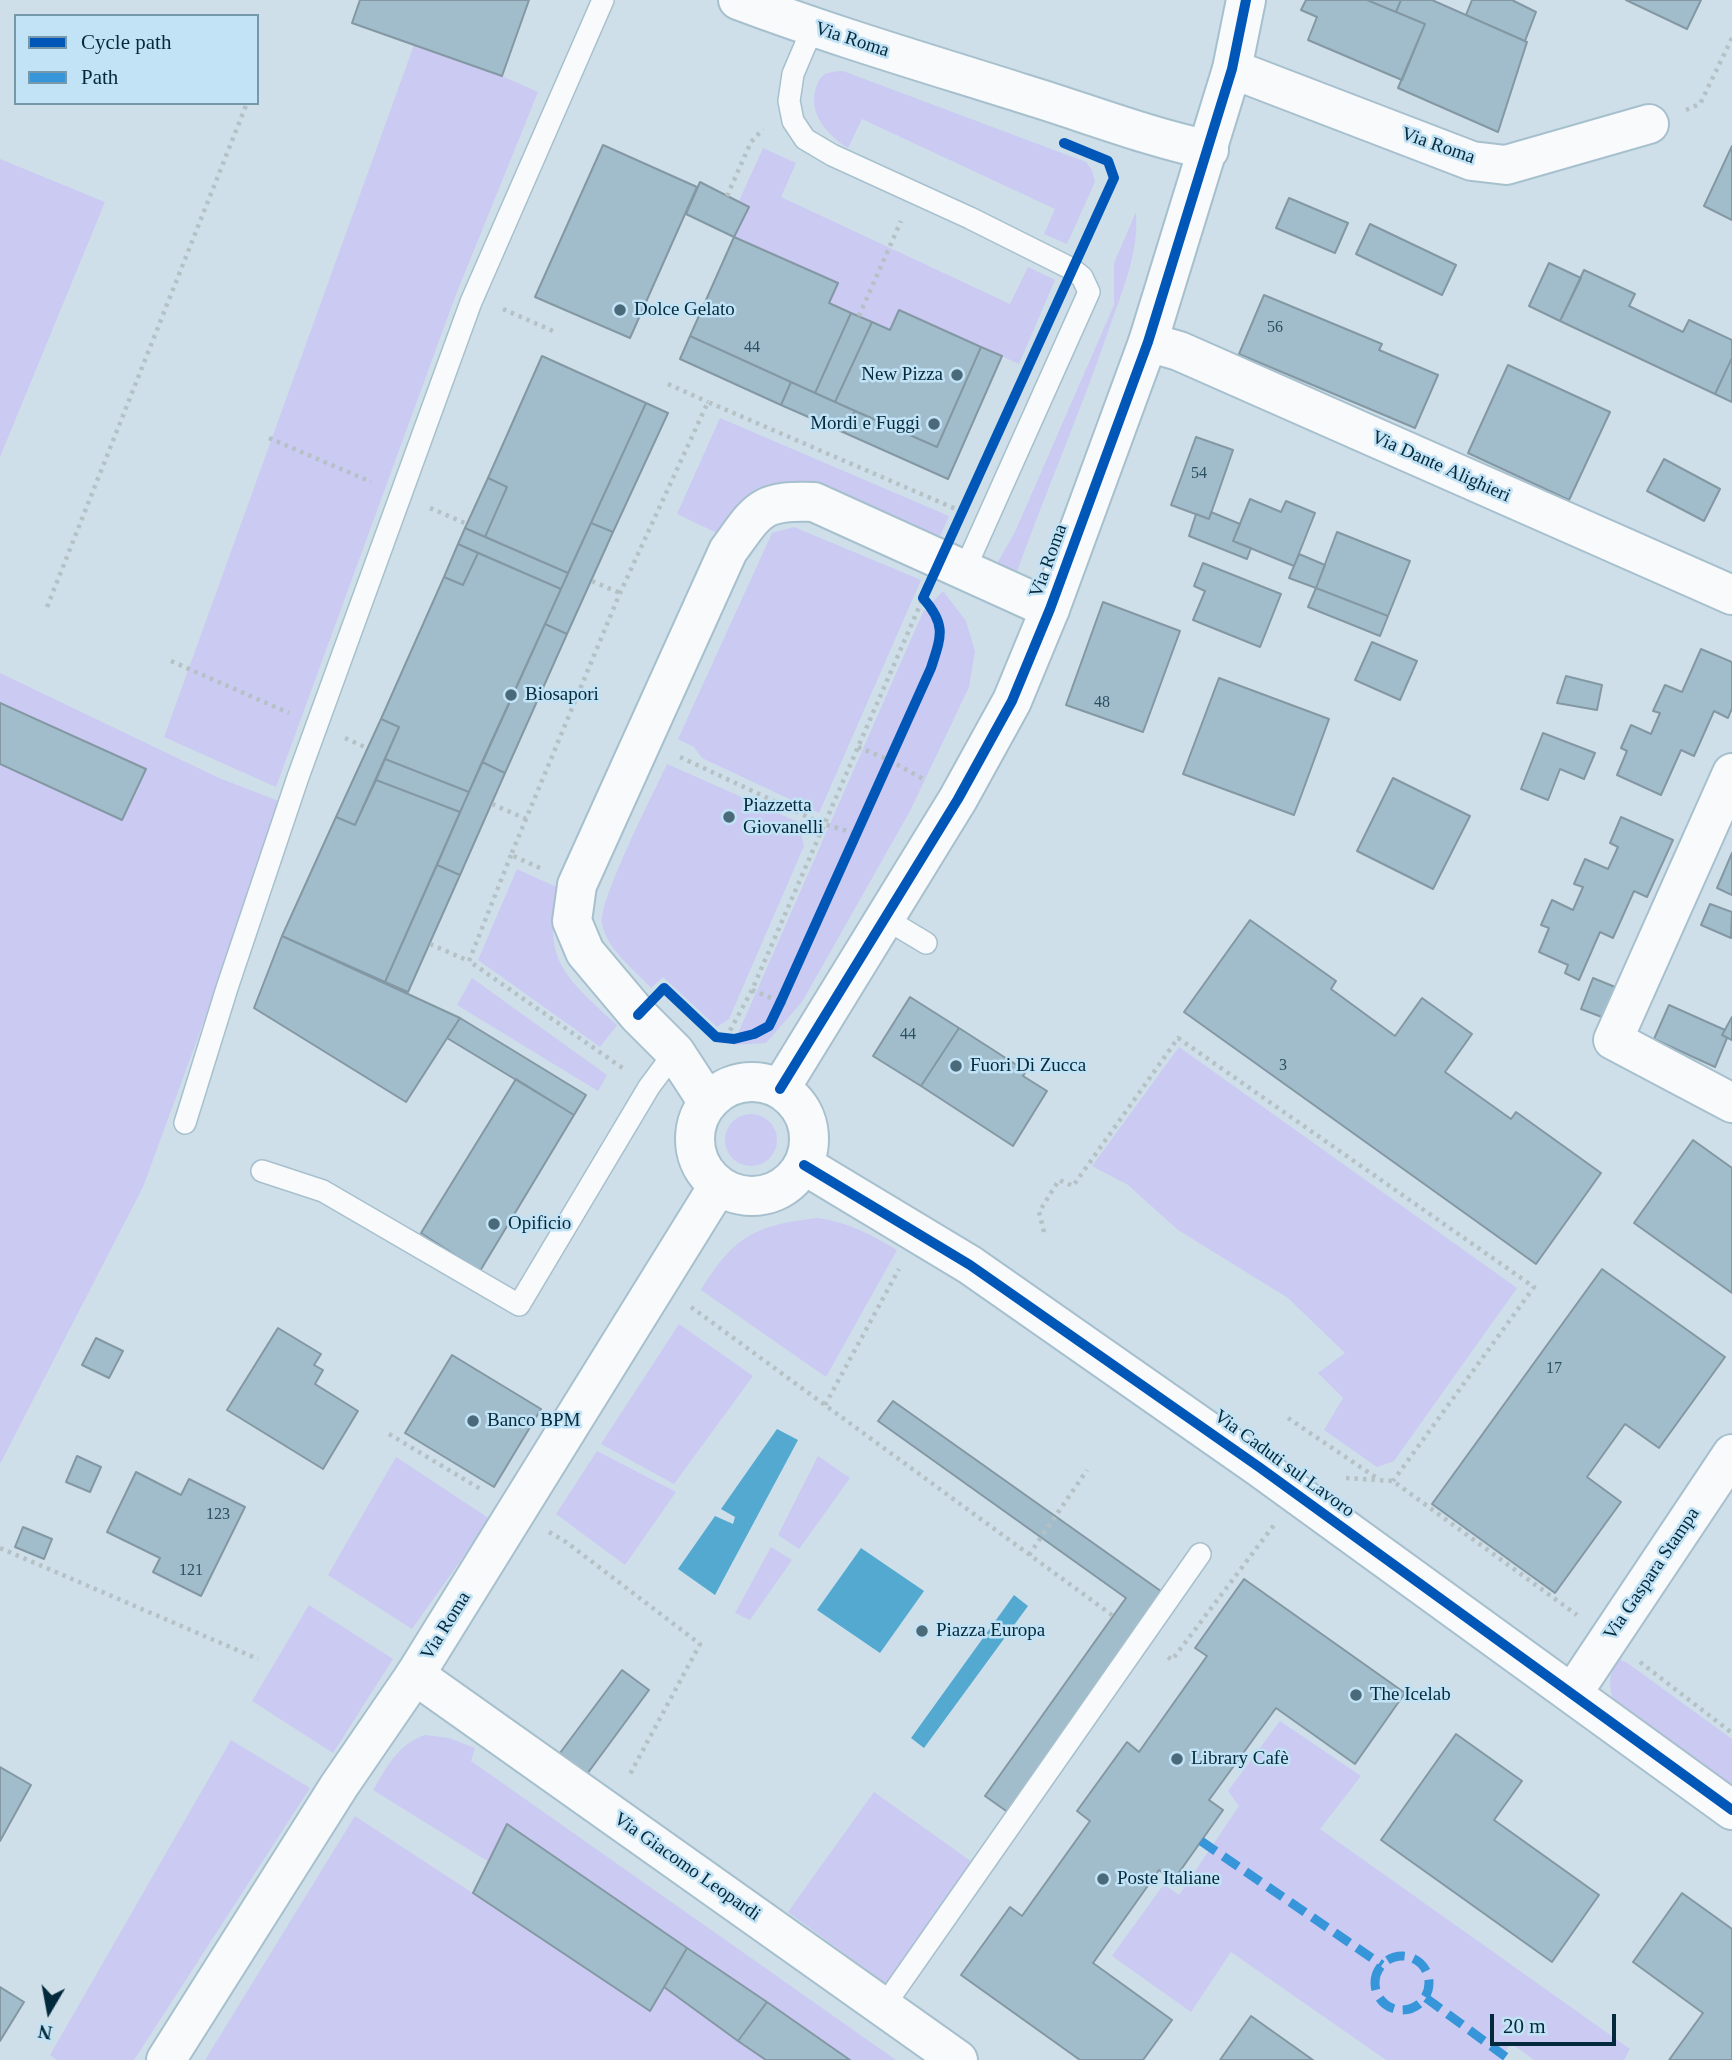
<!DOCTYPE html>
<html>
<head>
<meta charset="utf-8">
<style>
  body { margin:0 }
  #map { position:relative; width:1732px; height:2060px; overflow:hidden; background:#cedfe9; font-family:Georgia,serif }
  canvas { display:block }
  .legend { position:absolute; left:14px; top:14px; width:245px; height:91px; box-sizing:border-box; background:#c2e2f5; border:2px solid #7698ab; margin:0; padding:9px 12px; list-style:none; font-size:21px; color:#032a3c }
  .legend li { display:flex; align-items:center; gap:14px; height:35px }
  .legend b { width:35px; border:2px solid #7698ab }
  .north { position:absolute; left:14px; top:1976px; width:70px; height:70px; -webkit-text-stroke:5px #c2e2f5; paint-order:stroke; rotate:190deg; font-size:19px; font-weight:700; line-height:28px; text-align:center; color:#032a3c }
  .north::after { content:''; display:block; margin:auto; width:24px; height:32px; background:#032a3c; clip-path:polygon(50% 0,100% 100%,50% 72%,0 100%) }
  .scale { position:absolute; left:1490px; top:2014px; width:126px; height:32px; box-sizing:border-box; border:4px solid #032a3c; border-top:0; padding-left:9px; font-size:21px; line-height:24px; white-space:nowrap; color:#032a3c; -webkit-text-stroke:5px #c2e2f5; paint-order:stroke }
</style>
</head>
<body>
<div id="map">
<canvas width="1732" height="2060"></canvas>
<ul class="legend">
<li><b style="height:9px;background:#0057b8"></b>Cycle path</li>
<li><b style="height:9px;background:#3696d9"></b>Path</li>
</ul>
<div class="north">N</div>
<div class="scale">20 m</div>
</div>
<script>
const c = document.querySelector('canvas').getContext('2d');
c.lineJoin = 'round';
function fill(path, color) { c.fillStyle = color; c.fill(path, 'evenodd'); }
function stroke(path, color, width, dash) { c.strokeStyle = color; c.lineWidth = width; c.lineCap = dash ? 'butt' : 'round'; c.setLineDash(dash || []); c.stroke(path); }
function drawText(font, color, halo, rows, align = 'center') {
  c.font = font + ' Georgia,serif'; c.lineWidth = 5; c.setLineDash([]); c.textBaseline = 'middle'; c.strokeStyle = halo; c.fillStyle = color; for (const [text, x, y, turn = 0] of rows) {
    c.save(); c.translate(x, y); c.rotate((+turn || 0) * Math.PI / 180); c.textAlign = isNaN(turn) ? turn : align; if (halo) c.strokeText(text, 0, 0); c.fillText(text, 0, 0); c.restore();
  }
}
fill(new Path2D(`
  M414,45l88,31 36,16 -83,205 -179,490 -112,-50z
  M843,71l243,91 6,8 3,12 -28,62 -23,-10 11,-25 -193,-90 -14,29c-21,-13 -42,-36 -31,-63 5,-13 12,-13 26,-14z
  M763,148l33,15 -15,34 229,107 18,-37 27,13 -36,84 -120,-54 -9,20 -61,-27 9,-20 -104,-46 14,-30 -9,-6z
  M0,159l105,43 -105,255z
  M1136,212c3,40 -13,77 -26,114 -29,85 -65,167 -95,251l-19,-12 19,-33 99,-227v-42z
  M720,418l229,98 -12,27 -174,-54c-20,13 -34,23 -46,44l-40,-19z
  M794,527l127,53 -102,233 -117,-55 -8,-11 -16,-8 94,-206z
  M943,591l23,30 9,30 -6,36 -59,124 -108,191 -36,41 -33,2 190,-433z
  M0,673l219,105 65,25 -141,384 -143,277z
  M667,764l131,58 6,24 -75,173 -12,8 -54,-50 -12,11c-17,-19 -44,-38 -49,-64 -4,-23 52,-132 65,-160z
  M517,869l44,20c-23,71 8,91 56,136l-17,22 -122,-87z
  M472,978l135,97 -9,16 -141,-86z
  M1179,1047l338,241 -123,173 -17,6 -53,-37 19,-32 -25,-25 27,-20 -57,-55 -110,-68 -50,-45 -36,-19z
  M725 1140a26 26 0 1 1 52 0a26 26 0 1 1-52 0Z
  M817,1218c31,4 53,16 80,32l-71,127 -125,-87c32,-53 54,-65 116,-72z
  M679,1324l74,52 -79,108 -73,-40z
  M597,1451l79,41 -51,73 -69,-51z
  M818,1456l32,22 -51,71 -21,-14z
  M396,1457l94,62 -78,110 -84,-54z
  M771,1547l21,13 -42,60 -15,-7z
  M309,1605l84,54 -60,94 -81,-52z
  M1618,1659l8,3 106,77v49l-117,-84c-7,-17 -7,-29 3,-45z
  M1280,1721l81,55 -41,53 310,220 -6,11h-90l-23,-17 -11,17h-114l-155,-108 -40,60 -79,-56 52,-72 15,11 60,-89 -11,-15z
  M425,1735l24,3 26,10 -4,13 425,299h-691l150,-244 119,78 15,-32 -116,-72c14,-23 25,-46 52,-55z
  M231,1740l79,48 -176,272h-77l-7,-5z
  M874,1792l98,70 -82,125 -102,-75z`), '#cbcaf2');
fill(new Path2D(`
  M777,1429l21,11 -83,155 -37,-26 37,-53 18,8 2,-7 -14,-8z
  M861,1548l63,43 -44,62 -63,-43z
  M1014,1595l14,11 -104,142 -13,-10z`), '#53a9d0');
const building = new Path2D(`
  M360,0h169l-27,76 -150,-53z
  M1306,0h61l58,24 -23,56 -94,-40 9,-23 -16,-7z
  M1367,0h34l-5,12z
  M1401,0h31l95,42 -29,90 -100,-44 27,-64 -29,-12z
  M1472,0h40l24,12 -11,29 -59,-26z
  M1626,0h75l-14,29z
  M603,145l94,42 -67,151 -95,-41z
  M1732,146v74l-28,-14z
  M700,182l49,25 -15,30 -48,-23z
  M1289,198l59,25 -13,30 -59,-25z
  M1370,224l86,41 -14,30 -86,-41z
  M734,237l104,46 -9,20 22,10 -36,80 -125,-57z
  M1549,263l32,15 -21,43 -31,-15z
  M1584,270l51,24 -6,12 54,26 6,-12 43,20v18l-17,36 -155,-73z
  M1264,295l118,49 -3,6 59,25 -23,53 -176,-74z
  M899,310l82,37 -44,100 -102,-45 37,-80 18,8z
  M851,313l21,9 -37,80 -20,-9z
  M690,336l101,46 -10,23 -101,-46z
  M981,347l21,9 -54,123 -103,-46 10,-22 82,36z
  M542,356l104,47 -78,170 -83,-36 22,-50 -19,-9z
  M1732,358v44l-17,-8z
  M1508,365l102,47 -41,88 -101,-47z
  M791,382l64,29 -10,22 -64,-28z
  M646,403l22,10 -55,119 -22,-9z
  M1196,437l37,13 -24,69 -38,-14z
  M1664,459l56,30 -16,32 -57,-30z
  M488,478l19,9 -22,50 -20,-9z
  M1250,499l31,13 5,-11 29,12 -21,53 -61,-25z
  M1211,512l29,12 -7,17 18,7 -4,11 -58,-23 7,-22 13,5z
  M591,523l22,9 -46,102 -22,-10z
  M465,528l103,45 -7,16 -103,-45z
  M1337,532l73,29 -22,55 -72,-28z
  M458,544l20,9 -15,32 -19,-8z
  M478,553l83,36 -92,203 -84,-33 14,-32 -18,-8 63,-142 19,8z
  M1299,554l26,11 -9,23 -27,-10z
  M1203,563l78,31 -21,53 -67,-27 12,-29 -11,-5z
  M1316,588l72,28 -8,20 -72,-29z
  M1103,602l77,29 -37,101 -77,-27z
  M545,624l22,10 -62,139 -23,-11z
  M1372,642l45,19 -17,39 -45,-20z
  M1701,649l31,13v46l-4,10 -14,-7 -20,45 -13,-6 -20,45 -44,-20 10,-24 -6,-3 10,-23 20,9 9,-21 -7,-2 12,-26 17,7z
  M1566,676l36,9 -5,25 -40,-7z
  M1219,678l110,41 -35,96 -111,-41z
  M0,703l146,66 -24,51 -122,-56z
  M381,719l18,8 -44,98 -19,-8z
  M1543,733l52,20 -11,26 -24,-10 -12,31 -27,-11z
  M385,759l84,33 -9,20 -84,-32z
  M482,762l23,11 -45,102 -23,-10z
  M1393,778l77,38 -37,73 -76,-38z
  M376,780l84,32 -75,170 -103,-46 54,-119 19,8z
  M1621,817l52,23 -26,57 -13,-6 -21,47 -13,-6 -21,48 -14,-7 3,-8 -29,-13 10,-24 -8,-3 11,-25 21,10 10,-23 -9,-3 11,-25 23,10 10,-22 -8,-4z
  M1732,853v42l-15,-7z
  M437,865l23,10 -52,117 -23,-10z
  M1710,904l22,8 -1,26 -30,-13z
  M1250,920l86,61 -5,8 64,47 27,-38 50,36 -27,38 66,47 5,-7 85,61 -65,91 -352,-252z
  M282,936l178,82 -54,84 -152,-94z
  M1593,978l32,13 -13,30 -31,-12z
  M910,997l49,31 -38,58 -48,-30z
  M1669,1005l56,25 -3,5 5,3 -12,29 -61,-28z
  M1732,1017v23l-10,-5z
  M460,1018l126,77 -12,20 -127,-77z
  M959,1028l67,43 -3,5 24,15 -34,55 -92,-60z
  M516,1079l58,36 -94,156 -59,-38z
  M1693,1140l39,28v125l-98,-70z
  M1602,1269l123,88 -66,91 -34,-24 -38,53 34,25 -66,91 -123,-89z
  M278,1328l43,26 -7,11 9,5 -8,14 43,27 -35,58 -96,-59z
  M96,1338l27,13 -14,27 -27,-13z
  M452,1355l89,54 -47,78 -89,-54z
  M893,1401l272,193 -156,219 -24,-17 141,-198 -248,-177z
  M77,1456l24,11 -11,25 -24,-10z
  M136,1472l45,23 8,-16 56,28 -44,89 -48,-24 7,-14 -53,-26z
  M23,1527l29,12 -8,20 -29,-12z
  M1244,1579l161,114 -50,71 -79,-56 -67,92 14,10 -50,71 -14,-11 -66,93 79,57 -29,40h-63l-119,-85 49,-68 12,9 68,-95 -13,-10 50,-69 12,10 68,-96 -12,-8z
  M622,1670l27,20 -62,84 -27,-21z
  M1456,1734l66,47 -28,39 105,75 -47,67 -171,-122z
  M0,1767l31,18 -31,56z
  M507,1824l180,124 -37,63 -177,-118z
  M1682,1893l50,36v131h-63l34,-47 -70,-51z
  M687,1948l80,54 -29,39 -74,-54z
  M0,1987l24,15 -24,39z
  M767,2002l83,58h-84l-28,-19z
  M1251,2016l62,44h-93z`);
fill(building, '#a1bdcc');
stroke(building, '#8398a3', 2);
const service = new Path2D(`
  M813,27l-20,47 -4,27 4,20 12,18 27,16 138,63 102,51 10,8 7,15 -125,279
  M886,919l40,24
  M185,1123l42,-135 71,-211 173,-475 132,-302
  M262,1171l61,20 196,114 130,-218 26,-35
  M884,2006l316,-452`);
const minor = new Path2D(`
  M738,0c93,35 188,63 283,93 63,19 123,43 188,57
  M1232,69l240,92 34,4 143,-41
  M1148,342l31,9 553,244
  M1732,773l-119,267 119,63
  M707,1101l-32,-49 -37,-37 -53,-63 -13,-31 5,-36 151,-334c30,-41 31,-51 86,-49l236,107
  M804,1165l166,100 289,202 473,343
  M415,1675l543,385
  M1572,1694l160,-240`);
const tertiary = new Path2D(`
  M695 1139a57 57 0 1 1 114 0a57 57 0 1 1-114 0Z
  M780,1089l178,-290 54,-98 38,-92 98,-267 84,-273 14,-69
  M166,2060l173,-274 76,-111 303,-489`);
stroke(service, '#a7c0ce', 24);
stroke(minor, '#a7c0ce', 42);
stroke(tertiary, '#a7c0ce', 42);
stroke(new Path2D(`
  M1686,110l14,-6 32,-66
  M727,196l24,-54 12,-13
  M503,309l50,22
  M859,316l42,-95
  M668,384l40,18
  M269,438l102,44
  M430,508l37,16
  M592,581l28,12
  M47,607l200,-504
  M171,661l118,52
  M345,738l22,10
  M858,747l31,13 34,19
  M680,757l143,67 32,9
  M492,804l34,15
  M511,855l-42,106 155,108
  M540,868l-29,-13 109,-262 88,-191 248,107
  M430,944l39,17
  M752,990l34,14
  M726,1038l26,-48 171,-392
  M1044,1232l-5,-20 20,-32 14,6 105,-148 356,249 -141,194
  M691,1307l425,311
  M825,1405l74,-136
  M1288,1418l90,61
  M389,1434l93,56
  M1346,1478l47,3 184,134
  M549,1532l17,10 134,102 -71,132
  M0,1548l258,111
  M1029,1555l58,-85
  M1168,1657l4,3 102,-135
  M1640,1662l92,71`), '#b6c1c5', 4.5, [3.5, 5]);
stroke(service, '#f8fafc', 21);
stroke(minor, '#f8fafc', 38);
stroke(tertiary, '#f8fafc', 38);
stroke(new Path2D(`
  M1201,1841l181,124
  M1375 1983a27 27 0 1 1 54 0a27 27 0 1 1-54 0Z
  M1426,1998l84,62`), '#3696d9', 9, [18, 9]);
stroke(new Path2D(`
  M638,1015l26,-27 52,49 18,2 20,-5 15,-8 12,-25 150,-333c10,-31 16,-43 -8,-70l191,-420 -6,-17 -44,-18
  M780,1089l178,-290 54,-98 38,-92 98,-267 84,-273 14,-69
  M804,1165l166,100 289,202 473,343`), '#0057b8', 10);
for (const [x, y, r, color] of [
  [620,310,7,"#4a6979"],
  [957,375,7,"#4a6979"],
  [934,424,7,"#4a6979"],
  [511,695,7,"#4a6979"],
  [729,817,7,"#4a6979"],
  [956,1066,7,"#4a6979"],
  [494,1224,7,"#4a6979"],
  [473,1421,7,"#4a6979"],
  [922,1631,7,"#4a6979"],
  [1356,1695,7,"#4a6979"],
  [1177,1759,7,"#4a6979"],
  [1103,1879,7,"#4a6979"]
]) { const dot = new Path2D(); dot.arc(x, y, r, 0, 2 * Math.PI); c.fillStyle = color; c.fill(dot); stroke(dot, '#c2e2f5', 2.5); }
drawText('16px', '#2a4f60', null, [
  ["56",1275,328],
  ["44",752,348],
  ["54",1199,474],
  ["48",1102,703],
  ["44",908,1035],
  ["3",1283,1066],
  ["17",1554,1369],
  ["123",218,1515],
  ["121",191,1571]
]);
drawText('19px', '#032a3c', '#c2e2f5', [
  ["Via Roma",852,40,18],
  ["Via Roma",1438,146,19],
  ["Via Dante Alighieri",1441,467,24],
  ["Via Roma",1049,561,-70],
  ["Via Caduti sul Lavoro",1284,1464,36],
  ["Via Gaspara Stampa",1652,1574,-56],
  ["Via Roma",446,1626,-58],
  ["Via Giacomo Leopardi",687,1867,35]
]);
drawText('19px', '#032a3c', '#c2e2f5', [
  ["Dolce Gelato",634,310],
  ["New Pizza",943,375,"right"],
  ["Mordi e Fuggi",920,424,"right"],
  ["Biosapori",525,695],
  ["Piazzetta",743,806],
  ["Giovanelli",743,828],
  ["Fuori Di Zucca",970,1066],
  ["Opificio",508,1224],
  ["Banco BPM",487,1421],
  ["Piazza Europa",936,1631],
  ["The Icelab",1370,1695],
  ["Library Cafè",1191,1759],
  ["Poste Italiane",1117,1879]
], 'left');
</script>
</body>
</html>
